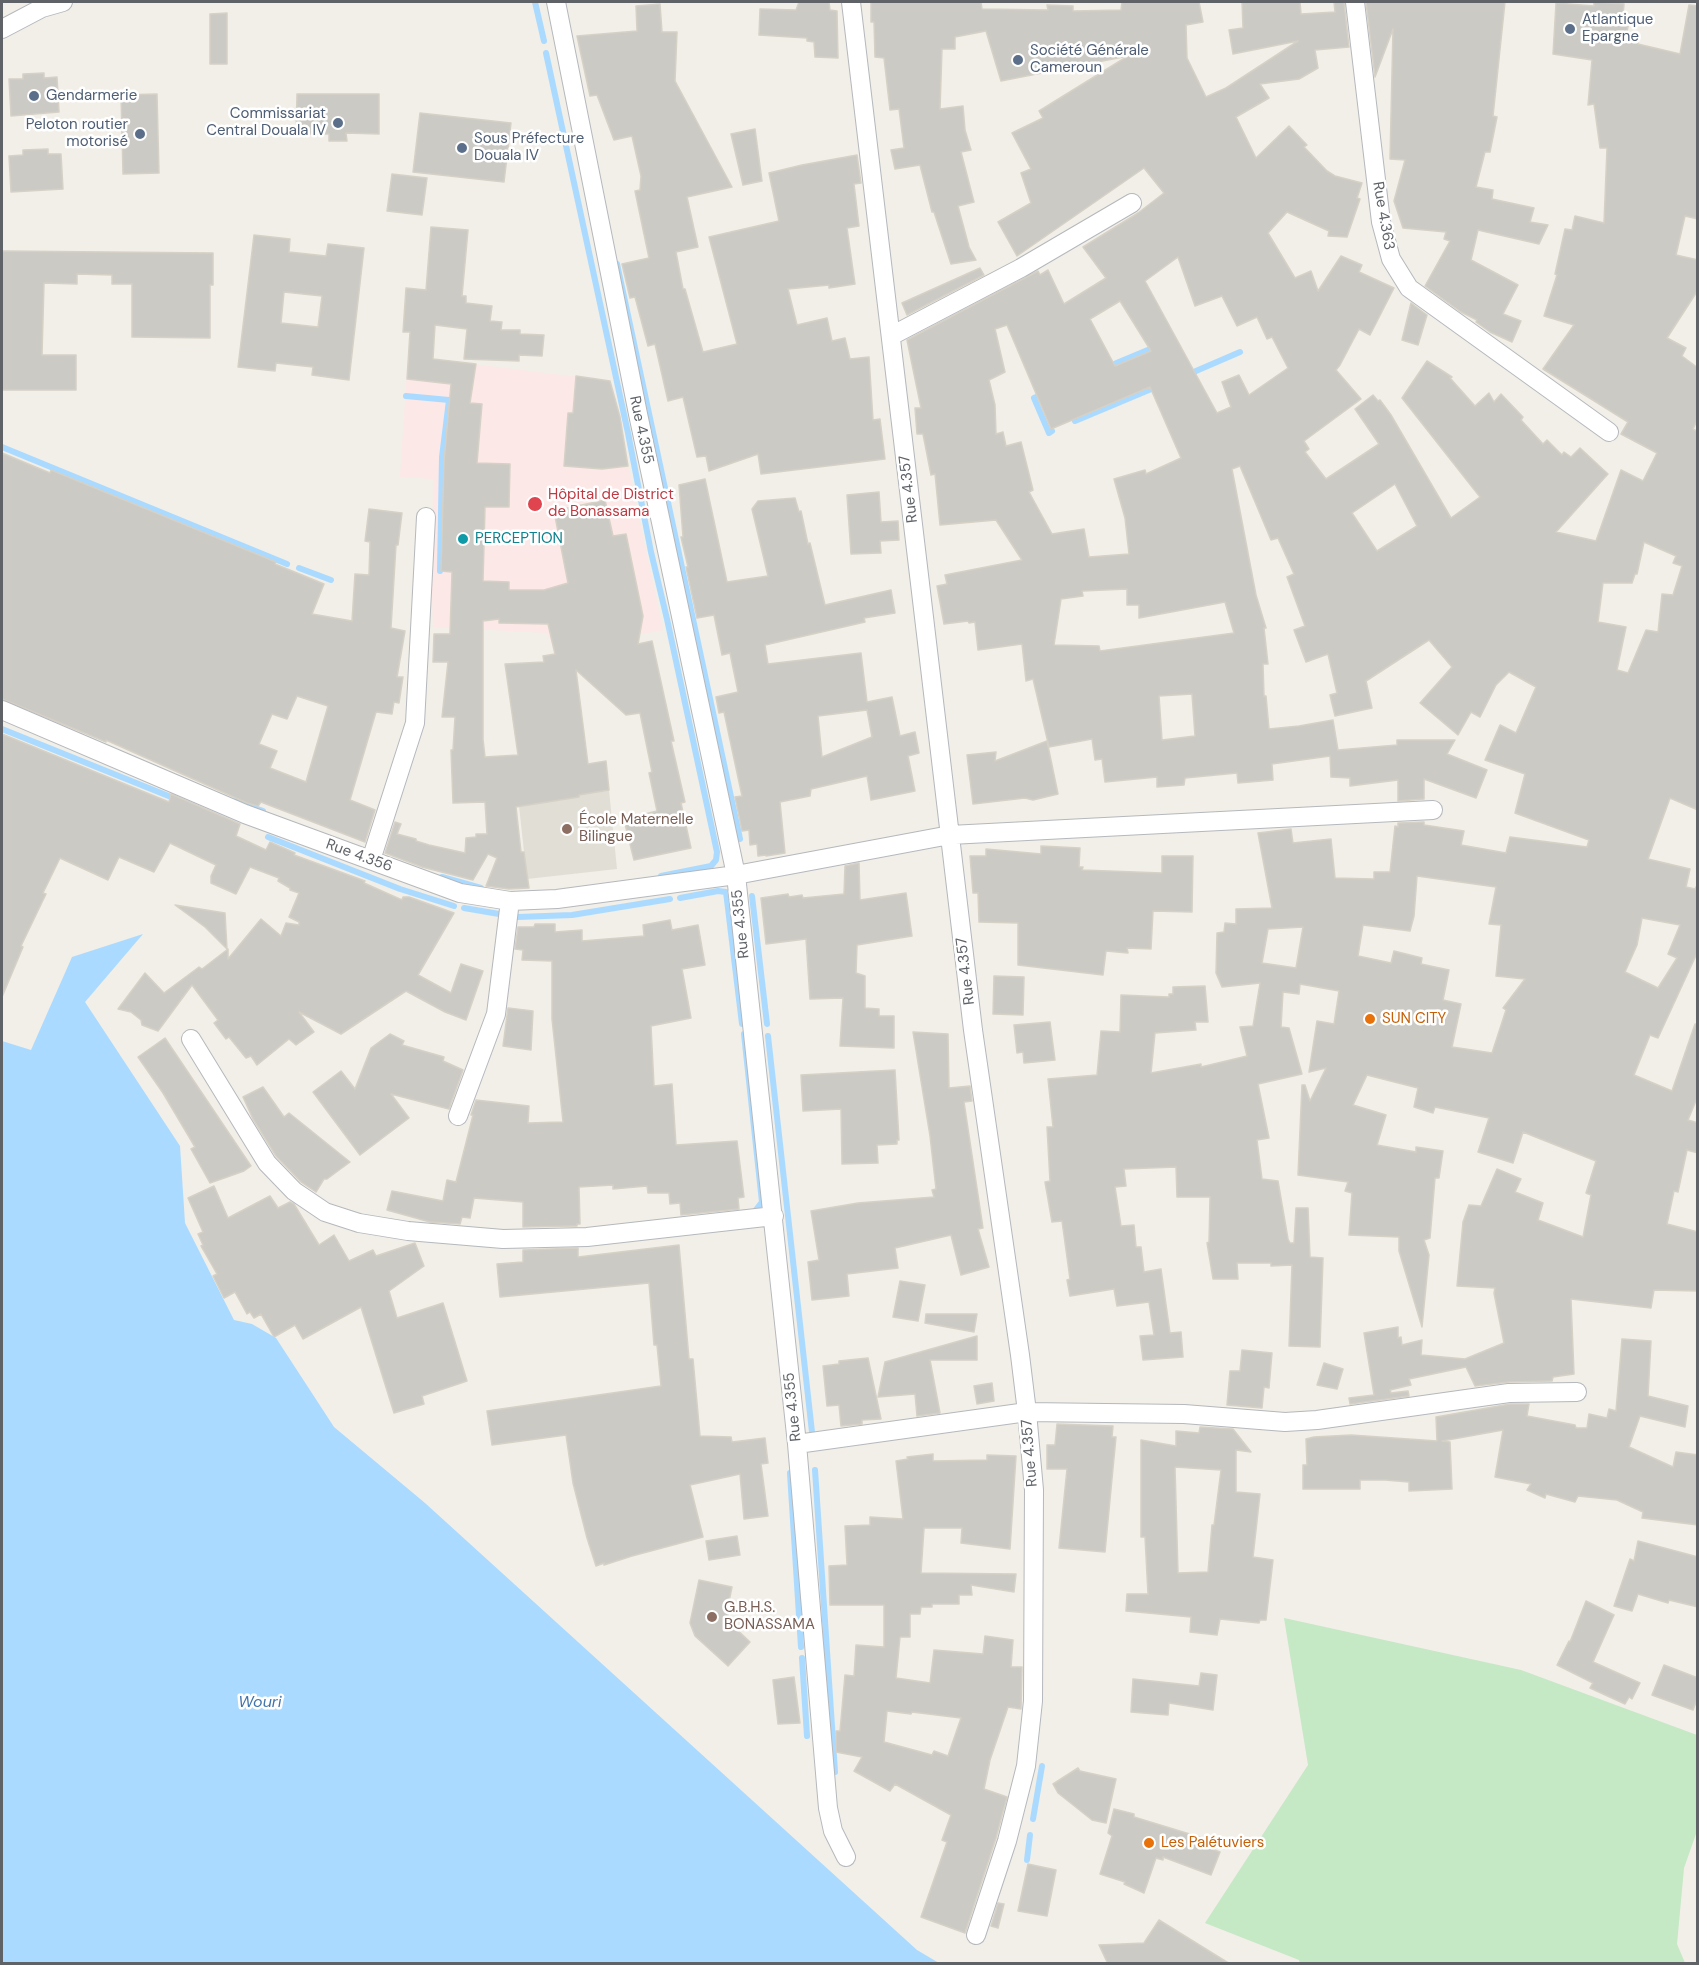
<!DOCTYPE html>
<html>
<head>
<meta charset="utf-8">
<style>
  body { margin:0 }
  #map { position:relative; width:1699px; height:1965px; overflow:hidden; background:#f1efe8; font-family:"DM Sans",sans-serif }
  canvas { display:block }
  .frame { position:absolute; inset:0; border:3px solid #5f6368; pointer-events:none }
</style>
</head>
<body>
<div id="map">
<canvas width="1699" height="1965"></canvas>
<div class="frame"></div>
</div>
<script>
const c = document.querySelector('canvas').getContext('2d');
c.lineJoin = 'round';
function fill(path, color) { c.fillStyle = color; c.fill(path, 'evenodd'); }
function stroke(path, color, width, dash) { c.strokeStyle = color; c.lineWidth = width; c.lineCap = dash ? 'butt' : 'round'; c.setLineDash(dash || []); c.stroke(path); }
function drawText(font, color, halo, rows, align = 'center') {
  c.font = font + ' "DM Sans",sans-serif'; c.lineWidth = 5; c.setLineDash([]); c.textBaseline = 'middle'; c.strokeStyle = halo; c.fillStyle = color; for (const [text, x, y, turn = 0] of rows) {
    c.save(); c.translate(x, y); c.rotate((+turn || 0) * Math.PI / 180); c.textAlign = isNaN(turn) ? turn : align; if (halo) c.strokeText(text, 0, 0); c.fillText(text, 0, 0); c.restore();
  }
}
fill(new Path2D(`
  M606,761l11,108 -90,10 -8,-73 33,-37z`), '#e1ded6');
fill(new Path2D(`
  M408,356l202,25 53,249 -80,15 -30,2 -6,-14 -114,-6 -1,-33 1,-115 -33,-2z`), '#fce8e6');
fill(new Path2D(`
  M1284,1618l237,52 176,65v96l-13,37 -7,76 8,19h-385l-1,-3 -94,-37 103,-158z`), '#c5e8c5');
fill(new Path2D(`
  M143,934l-58,68 95,144 5,77 49,97 18,4 24,14 58,89 91,76 492,447 22,13h-937v-922l29,9 41,-93z`), '#aadaff');
stroke(new Path2D(`
  M535,2l9,39
  M546,53l82,380 23,119 16,67 50,233 -1,8 -5,6 -50,10
  M617,264l123,575
  M1107,367l48,-20
  M1189,374l51,-22
  M1045,393l-11,5 15,35 3,-2
  M406,396l43,4 -7,57 -2,114
  M1075,421l81,-34
  M2,447l285,117
  M299,568l32,12
  M2,729l174,70
  M236,801l27,10
  M268,837l132,52 54,17
  M442,877l39,11
  M752,896l15,128
  M680,898l38,-7 8,1 16,132
  M464,908l41,7
  M518,917l54,-2 98,-16
  M744,1034l18,168 -10,13
  M768,1036l44,396
  M815,1470l20,302
  M790,1473l11,174
  M802,1658l5,78
  M1033,1819l9,-53
  M1027,1860l3,-25`), '#aadaff', 6);
const building = new Path2D(`
  M799,2h30l1,8 7,1 1,47 -23,-1 -1,-15 -7,-1v-3l-48,-3 1,-26 36,1z
  M871,2h110l1,7 66,1 -1,-5 26,1v5l48,-1 1,-8h77l4,20 -17,3 1,33 19,39 20,-9 72,-47 -65,13 -4,-24 14,-2 -1,-26h58l1,12 34,-2 -1,-10h10l5,45 -34,3 3,18 -19,11 -39,5 9,14 -33,19 20,41 33,-32 18,19 -3,2 23,24 8,5 27,7 -5,15 3,1 -13,38 -19,-1 1,-5 -42,-19 -19,21 27,45 16,-7 7,20 23,-35 21,9 -3,7 35,16 -24,47 -11,-6 -19,36 -4,5 25,29 -57,42 5,8 -4,3 21,27 53,-35 -24,-35 18,-14 5,6 2,-1 11,15 60,103 29,-21 -78,-99 25,-37 25,16 -2,1 25,28 14,-13 5,9 7,-8 22,23 -2,3 22,24 4,-4 15,15 2,-3 7,5 9,-9 28,26 -52,58 40,9 25,-71 22,11 14,-28 -36,-19 7,-12 -85,-53 31,-44 -30,-9 13,-41 -2,-1 10,-45 7,1 3,-14 29,7 3,-75h-7l-6,-44 -6,1 4,-45 -39,-6 3,-51 38,3v-4l30,2 -1,11 7,1 -4,21 12,3v4l42,10 9,-49 9,1v213l-13,-3 -9,39 22,5v30l-31,48 19,10 -4,8 16,12v51l-5,10 5,3v378l-28,-12 -22,61 42,10 -4,18 9,2 3,-5v67l-40,87 -8,-3 -16,40 38,16 23,-67 3,1v71l-10,24 10,3v30l-11,-3 -9,42 -4,-1 -7,33 31,8v59l-44,-1 -3,18 -80,-9 3,75 -21,3 -1,4 -43,1 -34,4 -9,-19 -57,12 2,6 -21,5 1,3 17,-2 1,5 -59,8 -1,-6 25,-3 -10,-62 34,-6v11l3,-1 1,8 20,-5 -1,15 44,4 39,-16 -10,-50 1,-5 -38,-2 6,-64 6,-17 12,1 16,-37 24,10 -6,13 28,11 -5,17 45,17 8,-42 -5,-2 10,-32 -73,-29 -10,31 -35,-11 11,-34 -54,-11 -2,6 -19,-6 4,-19 -51,-13 -14,30 33,10 -9,30 39,7v-5l27,4 -4,27h-4l-5,60 -6,2 5,15 -7,72 -23,-76v-14l-50,-2 3,-42 -7,-2 3,-9 -50,-7 4,-90h3l5,16 16,-33 -17,4 8,-51 17,3 5,-33 -39,-7 -1,10 -16,-2 -2,35 8,1 13,46 -44,10 11,54 -12,2 5,39 16,2 10,58 2,4h4l2,-35h12l2,49 13,1 -3,89 -31,-1 3,-81 -21,1v-3h-34l1,16h-25l-6,-36 2,-1 1,-45h-33l-1,-30 -52,2 2,17 -11,1 6,39 13,-1 2,22h5l3,25 17,-3 9,64 11,-1 2,25 -40,3 -3,-24 14,-1 -5,-33 -32,4 -3,-17 -44,7 -3,-16 3,-1 -8,-58 -10,1 -7,-40 5,-1 -3,-54h6l-5,-48 49,-4 4,-44 19,1 1,-37 48,2v-3h4v-7l32,-1 3,36h-13l1,8 -41,3 -4,40 50,-9v3l46,-11 -7,-29 13,-1 7,-43 -38,4 -6,-14 1,-40 7,-1 1,-9 11,1v-15l36,-1 -14,-75 33,-4 2,14 38,-4 4,39 39,1v-7h16l5,-46 3,1v-4l26,-1v3l40,6 -3,14 45,8 4,-16 77,10 2,-7 -74,-27 10,-39 -40,-14 15,-35 16,8 20,-46 -27,-15 -13,13 -16,32 -9,-5 -13,23 -38,-32 32,-36 -23,-27 -63,41 6,27 -37,8 -5,-21 7,-2 -9,-39 -22,8 -12,-32 11,-4 -18,-49 7,-3 -16,-36 -7,2 -31,-74 -8,3 24,126 10,33h-2l4,36h-5l1,32h2l3,33 30,-3 34,-6 5,30 59,-5v-5h58l-8,14 40,16 -11,28 -52,-19v20l-26,2v-21l-48,6v-8l-19,-1 -1,-21 -58,8 1,16 -35,3 -1,-10 -52,5 -1,7 -27,2v-10l-52,5 -3,-23 -7,1 -3,-21 -43,8 -16,-68 -7,2 -4,-37 -44,6 -3,-28 -6,1 -1,-2 -24,3 -7,-38 10,-2 -2,-9 77,-15 -26,-40 -56,5 -5,-51 -4,1 -8,-41h-6l-2,-26h6l-14,-68 131,-69 2,4 8,-5 16,34 42,-26 -23,-31 55,-34 26,-20 -20,-25 -127,88 -19,-34 33,-19 -10,-30 10,-4 -19,-36 31,-15 -4,-7 89,-55 -127,25 -15,-50 -31,6v12h-13l-2,60 23,-3 2,24 6,20 -10,2 13,50 -16,4 11,41 7,13 -25,4 -17,-52h-2l-12,-47 -25,4 -4,-19 13,-2 -5,-39 -9,1 -6,-52 -9,-1 -1,-35h-3zM1178,257l17,49 27,-10 15,30 20,-9 10,22 5,-2 16,31 -39,27 -10,-20 -17,7 9,25 -14,6 -72,-132zM1120,301l31,50 -36,15 -25,-47zM1007,325l44,104 99,-42 31,71 -35,16 -1,-4 -31,9 11,39 4,36 -40,3 -5,-28 -32,5 -23,-42 4,-2 -12,-48 -15,4 -3,-14 -7,2 -1,-29 -6,-25 16,-8 -10,-43zM1395,484l22,42 -40,25 -25,-38zM1644,542l32,14 -3,7 9,3 -9,29 -11,-1 -4,38 -12,-2 -18,43 -11,-3 9,-43 -28,-5 5,-39h29l3,-9h2zM1127,589v16h12v13l86,-16 9,31 -134,18 -1,-5 -45,-1 7,-46 22,-3 -1,-5zM1192,694l3,42 -33,4 -3,-44zM1417,876l79,11 -7,37 12,1 -5,51 29,3 -22,29 3,2 -14,43 -40,-6 9,-43 -18,-4 6,-30 -28,-6 1,-6 -28,-7 -3,12 -33,-7 5,-31 47,6 4,-15zM1642,918l38,7 -12,29 9,4 -19,30 -33,-16 12,-27zM1303,927l-7,41 -34,-5 6,-34z
  M1366,2h139l-12,114 4,1 -7,35h-5l-9,35 17,3 -1,9 42,9 -4,14 18,3 -9,19 -61,-14 -7,30 47,25 -15,29 18,7 -9,21 -22,-10 -14,-10 1,-2 -16,-8 -36,-26 25,-45 -6,-2 2,-7 -43,-4 -9,-27 11,-41 -15,-1 3,-130 -18,48z
  M660,4l2,28h15l-2,49 57,106 -45,10 11,50 -22,5 7,37h2l18,63 34,-8 -28,-107 70,-16 -10,-48 33,-8 55,-10 4,28 -7,1 5,42 -12,2 8,56 -26,4v-3l-41,4 9,36 30,-7 5,23 13,-3 5,21 19,-2 4,63 7,-1 5,40 -124,15 -3,-20 -49,17 -3,-15 -9,1 -14,-60 -15,4 -13,-57 -7,2 -13,-49 -5,1 -8,-34 27,-6 -14,-67 5,-1 1,-14 -9,-40 -18,4 -17,-45 -7,1 -13,-60 60,-5 -1,-25z
  M227,13v51h-17v-50z
  M44,73v5l13,-1 2,35 -48,4 -2,-37h14v-5z
  M157,94l2,79 -36,1 -2,-79z
  M297,94h82v40l-33,-1 1,8h-18v-7h-33z
  M420,113l91,10 -7,59 -91,-10z
  M755,129l7,52 -19,4 -12,-51z
  M48,149v5h13l2,35 -52,3 -2,-36 14,-1v-5z
  M392,174l35,4 -5,37 -35,-4z
  M431,227l37,3 -6,66h4v7l26,3 -2,15 12,1 -1,8h19v4l24,1 -2,21 -23,-1v6l-55,-2 3,-30 -32,-4 -2,34 43,5 -6,39 12,1 -5,59 33,1 -1,43h-24l-2,74 26,1v8h35l24,-7 -14,-72 51,-11 8,36 13,-2 17,82 -5,28 14,-3 22,100h-3l14,61 -4,1 10,45 -57,12 -9,-36 13,-2 -1,-6 20,-5 -8,-38 3,-1 -12,-59 -14,2 -50,-45 12,94 18,-3 3,29 -30,5v2l-63,10 5,45h3l5,36 -20,1 -23,-3 11,-28 -9,-4 -15,26 -51,-13 -37,-14 10,-31 6,2 -4,10 19,5v2l13,4 36,8 1,-15 10,-1v-3h11l-2,-32 -32,1 -2,-53h2l2,-33h-13l6,-55h-15l1,-28h16l2,-62 -11,-1 3,-109 7,-78 -44,-5 3,-47h-7l3,-44 20,2zM499,619v4l49,1 7,30 -12,2 1,6 -39,2 13,91 -33,2 -2,-18v-118z
  M254,235l36,4 -1,13 37,4 2,-12 36,4 -15,132 -37,-5 1,-8 -37,-4 -1,8 -37,-4zM284,292l38,4 -4,31 -37,-4z
  M2,251l211,2v32h-3v53l-78,-1v-53h-20v-9l-35,-1v10l-33,-1 -2,72h34v35h-74z
  M980,268l4,7 -77,40 -5,-12z
  M1411,303l16,12 -9,30 -16,-5z
  M576,376l34,5 10,36 8,49 -26,3 -38,-3 4,-53h5z
  M2,453l48,20 1,-3 225,92 -1,2 49,20 -12,30 40,7 3,-47 14,1 1,-33 -5,-1 4,-32 33,4 -4,32h-2l-5,83 14,3 -8,46h6l-4,26 -5,-1 -2,12 -16,-2 -26,88 25,10 -10,32 -104,-40 -3,4 -11,-3 -141,-63v2l-104,-43zM297,696l31,10 -22,76 -36,-14 7,-17 -18,-7 13,-30 15,5z
  M705,479l22,103 41,-6 -16,-67 6,-8 37,-3 4,14 2,-1 7,33 2,-1 15,62 66,-15 4,23 -31,5 1,4 -100,23 3,19 93,-11 6,49 25,-5 8,39 15,-4 4,21 -11,3 7,35 -44,9 -4,-24 -56,13 -1,7 -30,6 5,51 -19,3v-1l-8,1 -1,-12 -7,1 -1,-15 -7,1 -7,-34 7,-1 -18,-84 -5,1 -3,-16 22,-5 -8,-39 -8,2 -8,-40 -17,3 -11,-51h2l-7,-30h2l-4,-52zM867,710l5,27 -50,20 -4,-41z
  M879,492l2,30 17,-1 1,19 -19,1 1,12 -30,1 -4,-59z
  M2,734l167,68 2,-8 69,30 -4,12 30,14 4,-8 25,11 -1,2 71,26 -1,2 38,17 1,-3h6l45,16 -36,62 33,18 10,-29 22,7 -17,49 -21,-8 -39,-21 -65,43 -42,-22 15,20 -18,13 -7,-6 -32,26 -6,-9 -5,2 -17,-21 -3,2 -12,-16 4,-3 -26,-35 -34,46 -16,-6 -1,-5 -10,-8 -13,-3 27,-36 19,20 35,-26 3,2 26,-20v10l33,-40 20,17 5,-13 13,2v-3l-10,-5 10,-24 -9,-3v-2l-12,-7 1,-3 -29,-11 -14,27 -25,-11v-7l5,-11 -46,-22 -16,29 -35,-15 -11,23 -48,-22 -17,35 3,1 -25,52 2,1 -21,50z
  M1047,741l11,53 -25,6 -8,-2 -52,6 -6,-49 29,-3 -1,9z
  M1041,846l39,2 -1,19h4l-1,3 80,3v-17h31l-1,56 -39,-1 -2,38 -24,-1 1,5 -22,-2 -3,24 -85,-10v-42l-39,-1 -1,-29h-5l-3,-37h16v-7l55,5z
  M859,863l1,37 46,-7 6,43 -55,9 -1,28 9,3v32l14,1v7h15v32l-54,-2 3,-48 -33,1 -4,-60 -40,5 -5,-46 27,-4 1,3 13,-2 1,3 41,-4 1,-28z
  M175,905l50,8 2,36 -22,-22z
  M670,920l2,10 26,-5 7,40 -23,4 9,49 -40,8 3,60 18,-2 4,61 61,-4 7,56 -6,1 1,11 -58,6 -1,-12 -10,1 -1,-11h-21l-1,-7 -34,3v-4l-34,2 1,37h-3v2l-54,1v-25l-49,-4 -4,20 -8,-1 -2,7 -30,-2 -43,-12 5,-19 51,10 4,-21 9,2 13,-51 4,-16h-2l5,-15 53,6 -1,17 35,-1 -11,-103v-58l-30,-1 1,-10 -8,-1 3,-22h16l1,-3h20v8l27,-2v11l62,-5 -1,-11z
  M994,976l30,1 -1,38 -30,-1z
  M508,1008l25,3 -2,39 -28,-4z
  M1050,1022l5,38 -31,3 -1,-11 -6,1 -3,-28z
  M913,1032l35,2 1,54 21,-2 2,15 -8,1 19,126 -5,1 11,38 -28,8 -10,-40 -56,13 3,20 -51,6 2,22 -37,4 -4,-38 11,-2 -8,-49 47,-8 76,-6 -2,-7 4,-1 -6,-53z
  M390,1034l14,7 -2,4 42,12 -1,4 20,9 -14,39 -58,-15 18,24 -49,37 -47,-63 28,-21 14,18 16,-41z
  M165,1038l86,128 -7,5 -34,12 -19,-34 4,-2 -32,-54 -25,-36z
  M895,1070l4,70h-2v4l-20,1 1,18 -36,1 -1,-55 -38,2 -2,-36z
  M263,1087l21,30 5,-4 61,49 -23,17h-3l-8,13 -15,-10 -25,-26 -23,-37 -10,-22z
  M214,1186l14,32 42,-22 8,12 12,-6 4,2 25,41 15,-10 15,26 24,-11 3,6 39,-13 9,23 -35,25 8,27 46,-15 24,78 -45,15 2,8 -30,9 -33,-106 -58,32 -8,-14 -21,12 -13,-23 -7,4 -4,-6 -3,2 -12,-22 -11,6 -11,-22 4,-2 -16,-28 2,-1 -5,-11 5,-2 -15,-34z
  M679,1245l10,114h4l7,77 31,1 1,5 33,-4 3,25 -7,1 7,52 -24,3 -4,-45 -50,11 13,52 -71,19 -28,9v-2l-8,3 -9,-28 -14,-55 -7,-48 -74,10 -5,-34 174,-25 -4,-41h-3l-5,-62 -149,14 -3,-33 26,-2v-12l55,-2v9z
  M900,1281l25,4 -7,36 -25,-4z
  M926,1314h51l-3,18 -49,-9z
  M977,1336v24h-47l10,53 -23,3 -2,-22 -37,3 7,-35z
  M1622,1339l29,2 -3,55 40,10 -3,21 -45,-11 -11,31 44,20 3,-15 22,3v70l-56,-7 1,-6 -26,-12 -39,-4 -3,6 -29,-8 -1,4 -18,-8 4,-6 -36,-7 8,-47 -61,11 8,1 2,47 -43,2v-9l-24,-2h-25v9h-57v-24h4l-1,-26 8,-2 37,-2 86,6 -1,-24 74,-13h19l-2,12 48,9 1,3h11l2,-14 18,4 2,-9 7,2z
  M1242,1350l30,3 -3,35 -5,-1 -2,21 -35,-3 3,-34h10z
  M868,1358l13,61 -19,1v4l-21,2 -2,-21 -12,1 -4,-40 16,-2v-3z
  M1324,1363l19,6 -6,20 -20,-4z
  M992,1383l2,18 -17,3 -3,-18z
  M1057,1424l56,2 -1,11h4l-11,115 -46,-4 8,-79h-20v-24h8z
  M1200,1427l33,2 18,23 -15,-2v42l24,2 -7,63 20,3 -7,60h-6l-1,3 -39,-4 -3,16 -27,-3 1,-15 -65,-6 1,-17h21l-3,-57h-4v-97l35,6v-15l23,2zM1175,1467l46,3 -7,55h-2l-4,47 -30,1z
  M933,1454v7l54,-1v-5l29,1 -6,93 -49,-6 1,-15h-38l-3,45 95,1 -2,18 -43,-7 1,10h-13v9h-27v3h-11l-1,7h-10v23h-10l-4,41 34,5 4,-33 49,4 2,-18 28,4 -2,27h11l-1,42 -13,-2 -18,53 -6,29 23,8 -11,41 -31,95 -44,-16 26,-75 -5,-2 9,-25 -56,-31 -5,7 -36,-20 8,-14 -26,-5v-21h4l5,-56 9,1 2,-31 28,2v-42h-54l-1,-39 18,-1 -2,-39 25,-1v-8l33,2 -7,-58 12,-2 -1,-2zM887,1711l24,3 1,-2 49,6 -13,38 -14,-5 -2,4 -48,-13z
  M737,1536l3,19 -31,5 -3,-19z
  M1638,1541l60,16v50l-29,-7 -1,3 -30,-9 -6,17 -18,-5 16,-47 4,2z
  M699,1580l33,7 -5,24 3,12 20,19 -22,24 -33,-30 -5,-13z
  M1586,1601l28,14 -21,47 47,21 -8,16 -3,-2 -4,7 -35,-16 3,-5 -36,-18 12,-24 1,1z
  M1664,1665l34,13v19l-5,13 -41,-15z
  M1201,1673l16,2 -4,35 -44,-7 -1,12 -37,-3 2,-33 66,7z
  M794,1677l6,46 -22,1 -5,-44z
  M1078,1768l2,3 36,8 -10,44 -14,-3 -34,-27 -5,-9z
  M1114,1809l20,5v3l72,22 -2,7 16,6 -9,23 -48,-18v3l-7,-2 -12,35 -20,-9 1,-2 -25,-8 12,-38 -4,-3z
  M1028,1864l28,6 -9,46 -29,-5z
  M998,1903l6,1 -6,24 -7,-2z
  M1159,1920l71,44h-122l-9,-19 45,-2z`);
fill(building, '#cccac5');
stroke(building, '#d6d1c6', 1.5);
const street = new Path2D(`
  M556,2l82,412 98,461 61,569 31,364 5,23 13,26
  M851,2l122,1028 47,325 7,57 7,78 -1,211 -7,65 -19,75 -31,94
  M1355,2l26,220 10,37 18,29 200,144
  M2,29l40,-21 21,-6
  M891,336l130,-68 111,-65
  M2,710l243,104 215,79 50,8 47,-2 179,-24 214,-40 483,-25
  M371,860l44,-137 11,-206
  M191,1039l76,124 27,28 31,21 34,11 49,8 95,8 84,-2 187,-21
  M458,1116l38,-102 14,-113
  M797,1444l230,-32 157,2 101,8 32,-2 192,-27 68,-1`);
stroke(street, '#b5b8bc', 20);
stroke(street, '#fff', 18);
for (const [x, y, r, color] of [
  [1570,29,6,"#5c6f8a"],
  [1018,60,6,"#5c6f8a"],
  [34,96,6,"#5c6f8a"],
  [338,123,6,"#5c6f8a"],
  [140,134,6,"#5c6f8a"],
  [462,148,6,"#5c6f8a"],
  [535,504,8,"#e0444e"],
  [463,539,6,"#0f9aa8"],
  [567,829,6,"#8d6e63"],
  [1370,1019,6,"#e8710a"],
  [712,1617,6,"#8d6e63"],
  [1149,1843,6,"#e8710a"]
]) { const dot = new Path2D(); dot.arc(x, y, r, 0, 2 * Math.PI); c.fillStyle = color; c.fill(dot); stroke(dot, '#fff', 2); }
drawText('15px', '#4e5e75', '#fff', [
  ["Atlantique",1582,20],
  ["Epargne",1582,37],
  ["Société Générale",1030,51],
  ["Cameroun",1030,68],
  ["Gendarmerie",46,96],
  ["Commissariat",326,114,"right"],
  ["Central Douala IV",326,131,"right"],
  ["Peloton routier",128,125,"right"],
  ["motorisé",128,142,"right"],
  ["Sous Préfecture",474,139],
  ["Douala IV",474,156]
], 'left');
drawText('15px', '#5f6368', '#fff', [
  ["Rue 4.363",1383,216,80],
  ["Rue 4.355",641,430,78],
  ["Rue 4.357",909,489,-97],
  ["Rue 4.356",359,856,20],
  ["Rue 4.355",741,924,-96],
  ["Rue 4.357",966,971,-97],
  ["Rue 4.355",793,1407,-96],
  ["Rue 4.357",1030,1453,-95]
]);
drawText('15px', '#be3a42', '#fff', [
  ["Hôpital de District",548,495],
  ["de Bonassama",548,512]
], 'left');
drawText('15px', '#0d838f', '#fff', [
  ["PERCEPTION",475,539]
], 'left');
drawText('15px', '#785e54', '#fff', [
  ["École Maternelle",579,820],
  ["Bilingue",579,837],
  ["G.B.H.S.",724,1608],
  ["BONASSAMA",724,1625]
], 'left');
drawText('15px', '#c56008', '#fff', [
  ["SUN CITY",1382,1019],
  ["Les Palétuviers",1161,1843]
], 'left');
drawText('italic 16px', '#4174aa', '#fff', [
  ["Wouri",260,1703]
]);
</script>
</body>
</html>
